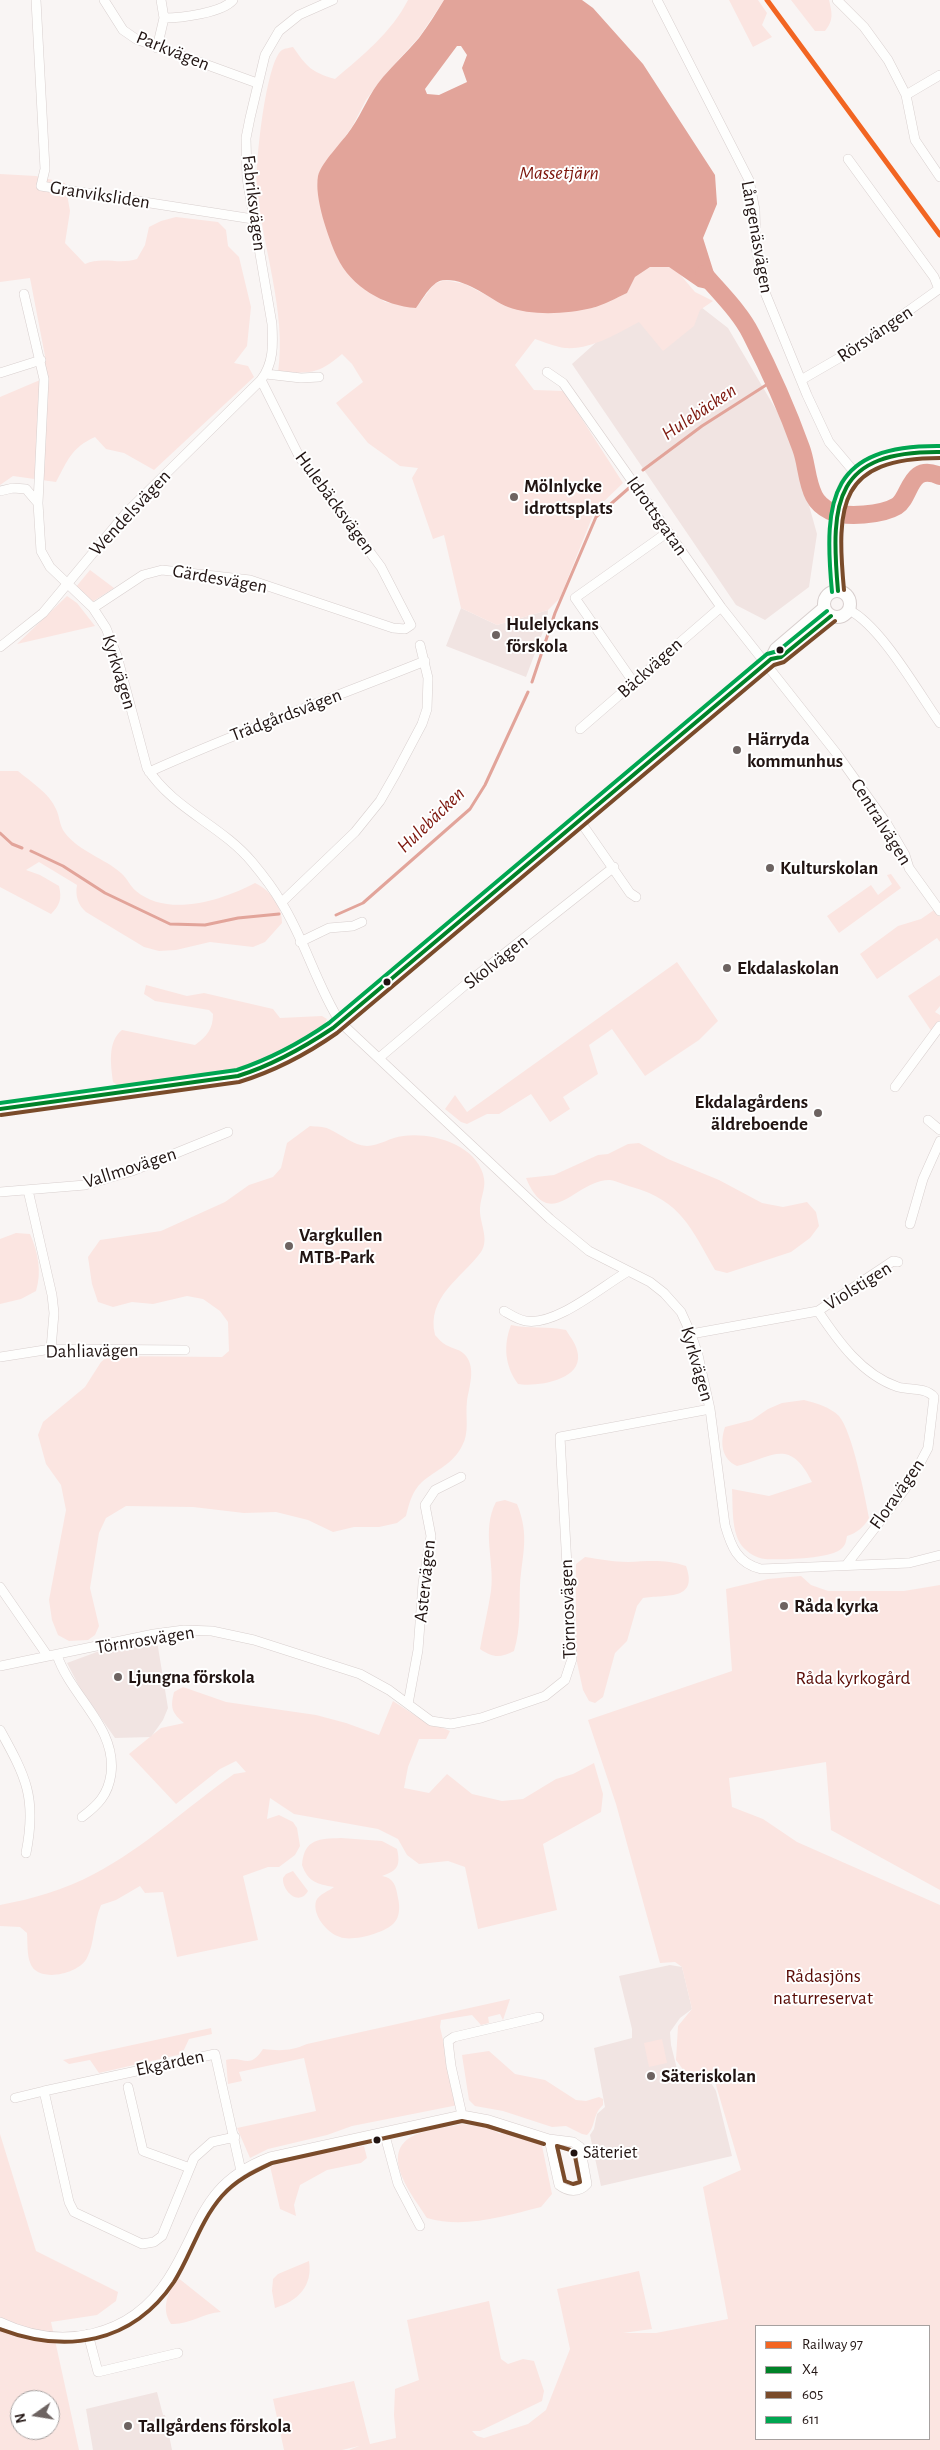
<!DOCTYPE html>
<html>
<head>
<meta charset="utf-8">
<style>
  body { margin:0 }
  #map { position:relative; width:940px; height:2450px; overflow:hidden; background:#f9f5f4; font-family:"Alegreya Sans",sans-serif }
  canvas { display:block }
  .legend { position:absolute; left:755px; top:2325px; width:175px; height:115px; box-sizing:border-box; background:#fff; border:1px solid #a6a1a0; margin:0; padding:6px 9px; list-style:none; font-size:15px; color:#211412 }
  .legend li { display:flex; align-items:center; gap:10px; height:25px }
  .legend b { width:25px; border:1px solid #a6a1a0 }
  .north { position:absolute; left:10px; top:2390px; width:50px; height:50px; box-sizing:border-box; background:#fff; border:1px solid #a6a1a0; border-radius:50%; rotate:257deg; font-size:14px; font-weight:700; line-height:20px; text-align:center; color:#211412 }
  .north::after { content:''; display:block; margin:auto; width:18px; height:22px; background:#6d6361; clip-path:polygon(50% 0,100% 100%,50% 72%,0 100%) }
</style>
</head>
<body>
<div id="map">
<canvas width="940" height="2450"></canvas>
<ul class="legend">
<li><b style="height:6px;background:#f26522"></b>Railway 97</li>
<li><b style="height:6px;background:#008228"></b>X4</li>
<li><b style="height:6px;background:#7a4b2a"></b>605</li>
<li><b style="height:6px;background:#00a651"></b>611</li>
</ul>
<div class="north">N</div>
</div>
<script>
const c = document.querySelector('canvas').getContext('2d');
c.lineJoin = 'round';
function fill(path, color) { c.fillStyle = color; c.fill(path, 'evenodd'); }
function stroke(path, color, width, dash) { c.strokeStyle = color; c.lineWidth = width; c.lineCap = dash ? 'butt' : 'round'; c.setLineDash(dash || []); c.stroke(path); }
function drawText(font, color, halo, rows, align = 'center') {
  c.font = font + ' "Alegreya Sans",sans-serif'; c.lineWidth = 4; c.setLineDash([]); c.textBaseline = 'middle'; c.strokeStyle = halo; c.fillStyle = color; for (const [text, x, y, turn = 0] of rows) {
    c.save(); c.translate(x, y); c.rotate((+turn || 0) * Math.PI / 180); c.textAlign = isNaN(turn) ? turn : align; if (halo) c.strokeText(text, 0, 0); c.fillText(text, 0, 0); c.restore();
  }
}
fill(new Path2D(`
  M649,295l43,5 36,28 60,102 29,104 -8,53 -44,33 -29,-15 -164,-241z
  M461,608l36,17 51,-15 -1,11 -21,56 -80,-31z
  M157,1641l11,67 -5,12 -12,17 -36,1 -34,-48 -14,-27 46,-17z
  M670,1965l12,2 10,42 -12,9 -10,14 1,13 7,28 30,5 8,13 16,65 -131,30 -11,-51 4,-6 3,-15 8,-7 -11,-59 38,-10v-9l-13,-53z
  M157,2392l6,23h2l7,35h-79l-7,-41z`), '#f1e4e2');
fill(new Path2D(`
  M408,0h36l-24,36 -37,41 -17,23 -14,27 -33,46 -2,11 16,62 22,35 30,21 31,6 18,-24 11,-4 20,4 44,23 84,1 34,-15 8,-16 15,-10h19l9,5 17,20 18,9 -13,9 -6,16 -31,25 -24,-29c-21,11 -48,28 -74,26 -9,-1 -21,-6 -30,-9l-20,26 19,25 30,1 59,92 -28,27 -35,88 -12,12 -51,15 -36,-17 -17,-73 -11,4 -21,-61 6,-10 -18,-2 -32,-23 -32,-40 27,-21 -11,-18 -10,-10c-25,22 -33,18 -64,19 9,-62 -16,-125 -21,-187 -2,-21 9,-125 25,-136 3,-2 8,-2 11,-3 14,20 18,25 42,32 28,-24 56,-46 73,-79z
  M729,0h29l9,13 -5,12 10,12 -19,10z
  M791,0h38c3,13 5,20 -4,31h-10z
  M0,174l36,2 29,7 5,28 -5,32 20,21c17,-8 34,1 52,-5l8,-14 4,-18 12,-6 15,-4 42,5 8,8 2,16 11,11 12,50 -4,39 -13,17 14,3 6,11 -100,93 -30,-17 -18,-4 -11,-12c-24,11 -27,23 -39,45l-43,-6 -13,9v-88l40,-17 5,-24 -15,-78 -30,4z
  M90,570l24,18 -22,14 -17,-14z
  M67,596l10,7 18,23 -78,18z
  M0,771h18c13,11 31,22 38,38 4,8 3,16 9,24 15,19 39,25 56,40 6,5 9,13 15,18 32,27 87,9 119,-8 16,8 27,22 27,40l-17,19 -12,5 -43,-5 -34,8 -17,1 -15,-4 -58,-35c-8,-7 -11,-16 -9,-27l-38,-23 -13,8 14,5 19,11c3,13 1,19 -8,28l-51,-27z
  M891,874l10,14 -62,45 -12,-17 44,-31 7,10 14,-11 -5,-9z
  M937,908l3,5v29l-3,-4 -60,41 -17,-25 38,-28 23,-7z
  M677,962l41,59 -19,19 -54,36 -33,-47 -23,16 9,29 -35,23 7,12 -20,13 -19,-28 -32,20h-12l-20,10 -6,-2 -16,-13 10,-14 12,17z
  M940,975v31l-5,6 5,3v6l-8,11 -24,-36z
  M146,985l41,11 17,-3 69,16 7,9 42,-2 5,3 -4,9 -38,25 -51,18 -108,16 -9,-2 -4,-3c-2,-17 -6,-40 9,-52l73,15c12,-9 18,-16 18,-31l-4,-4 -54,-9 -11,-7z
  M310,1126c6,1 13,0 19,3 12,5 23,16 38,17 12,0 24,-9 36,-10 28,-4 71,8 80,38 4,13 -2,21 -3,34 -1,14 10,31 1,44 -19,26 -55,45 -46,83 3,3 7,8 11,10 7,4 15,4 20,11 10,13 3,31 1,45 -2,15 3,31 -5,45 -9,18 -26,24 -40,36 -10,9 -13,22 -16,34l-9,7 -18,4h-25l-21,5 -25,-12 -32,-8 -32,1 -51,-6 -67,-1 -20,12 -7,15 -9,55 9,38 -4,9 -7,5 -19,1 -11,-6 -6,-15 -3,-20 17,-90 -5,-25 -15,-21 -8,-29 5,-13 42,-35 16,-25 7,-6 114,1 7,-6 -1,-29 -8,-11 -17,-12 -16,-3 -34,8 -21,-2 -19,5 -15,-5 -6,-18 -4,-27 12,-17 61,-9 64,-29 24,-17 24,-8 8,-9 6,-25z
  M639,1143l29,16 51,21 43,23 21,4 24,-5 9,10 3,14 -9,12 -19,14 -64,21 -12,-3c-24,-42 -34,-69 -83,-83 -7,-2 -15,-6 -22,-7 -34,-1 -60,55 -84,-2l28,-3 44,-20 10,-1 20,-10z
  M16,1233l14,1c8,18 12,38 6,57l-15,8 -21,5v-65z
  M511,1325c19,4 36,1 55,5 5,8 11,15 12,25 3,26 -43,32 -60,29 -13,-18 -15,-38 -7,-59z
  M804,1400c12,3 26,7 35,16 13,15 26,80 30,102 -5,9 -12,15 -22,18 -1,5 -1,9 -6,13 -11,10 -60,11 -76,10 -9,-1 -17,-6 -23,-13 -11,-14 -9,-40 -10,-57l37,7 43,-14c-23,-46 -40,-24 -75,-16 -16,-7 -17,-24 -12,-39l27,-7 16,-11 14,-6z
  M505,1500l12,4c13,32 5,50 3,81 -1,23 1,43 -6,66 -14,7 -21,7 -34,-2 3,-19 8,-38 11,-58 4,-29 -10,-61 5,-89z
  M585,1557c14,2 29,5 43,5 21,-1 38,-3 58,4 13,36 -22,28 -43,32l-6,8 -10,35 -12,12 -12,44 -8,6 -6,-2 -6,-11 -7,-32v-94z
  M801,1576l10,9 17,6h76l36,-6v305l-109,-60 -5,-68 -97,16 3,29 31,12 34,23 143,63v545h-591l10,-4 -17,4h-58l-11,-51 81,-18 16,63 26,-6 -2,-23 1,-26 24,-9 -12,-60 82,-19 12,58 7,5 15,-5 11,2 10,30 -2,10 -62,30h-8l5,5 7,2 44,-14 18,-14 24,-61 -13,-60 82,-18 13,58 -29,4h33l72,-14 -25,-132 38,-17 -28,-95 -29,-4 -8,-11 2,-34 14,-17 -10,-42 -7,-5 -15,1 -44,-159 -28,-84 144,-49 -6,-82 42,-10zM756,2326h173v113h-173z
  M183,1687l43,15 90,13 30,8 33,12 14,-34 23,15 34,15 -4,8h-27l-11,28 -4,21 25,5 18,-19 25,20 30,7 21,-2 33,-20 17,-5 21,-11 9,31 -2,18 -58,32 14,66 -79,19 -13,-62 -17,-6 -29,3 -12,-9 -9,-16 -20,-10 -84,-15 -24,-16 -3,21 12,-4 14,7 4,6 3,18 -5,9 -16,12h-11l-25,9 15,64 -81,17 -14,-65 -18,1 -5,-7 -24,14 -15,5c-8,19 -6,37 -14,53 -7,14 -39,23 -52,12 -9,-8 -7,-25 -8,-37l-7,-6 -20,-1v-21c32,-6 64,-15 94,-31 50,-26 93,-67 140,-100l12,-2 -10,-11 -16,8 -44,35 -47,-50 32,-26 23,-5c-12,-10 -14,-15 -10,-31z
  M341,1838l41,3 15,8c4,17 0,22 -15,27 12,2 14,10 16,22 2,8 2,19 -4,25 -9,10 -42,19 -54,14 -13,-4 -28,-22 -24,-36 3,-7 13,-10 18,-14 -17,-3 -26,-5 -32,-22 2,-27 18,-26 39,-27z
  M293,1871l15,20c-9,16 -26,0 -25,-13l3,-4z
  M510,1999l-7,21 -3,-6 -12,3 1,6 -8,2 -9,-10 -31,5 -1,7 18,78 -106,21 -25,9 -59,14 -18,9 -13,-30 79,-17 -12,-53 -65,14 3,9 -14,3 -2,-24c17,-5 23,11 37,-11 17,2 28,2 44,-5z
  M211,2028l1,6 -23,5 -7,15 -83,19 -9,-13 -21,4 -6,-4z
  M662,2039l5,24 -18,4 -5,-24z
  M489,2051l26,23 30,6 31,20 10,1 13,-4 4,2v6c-11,10 -7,22 -16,30l-5,-1 -16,-8 -14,1 -49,-16 -28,-5 -6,-6 -7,-45z
  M461,2124l27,3 12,7 6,-5 35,12 11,53 -11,13c-37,9 -76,22 -114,11 -13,-21 -48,-62 -16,-81 13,-8 35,-9 50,-13z
  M0,2134l36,117 82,41 -2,9 -19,14 -46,7 28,128h-79zM20,2400h30v30h-30z
  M364,2146l3,12 -6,5 -34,7 -27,15 -6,20 2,11 -16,-7 -10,-43 60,-15z
  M309,2261c4,25 -11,40 -34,47l-3,-17 1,-12 5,-5z
  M177,2277l44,35c-18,1 -32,13 -50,12 -11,-17 -2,-31 6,-47z`), '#fbe5e1');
fill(new Path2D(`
  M444,0h138l11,8 50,56 72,111 2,29 -14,34 17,54 -22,-5 -29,-20h-19l-15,10 -8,16c-11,5 -23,12 -35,15 -24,6 -61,8 -84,-1 -19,-8 -40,-28 -63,-27 -13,0 -22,19 -29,28 -32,-2 -65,-21 -79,-51 -9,-20 -23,-60 -19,-81 3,-13 25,-35 33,-47 12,-17 18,-36 32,-52 11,-13 24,-25 36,-39 9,-12 17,-25 25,-38zM457,46h4l6,9 -5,13 5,14 -28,13 -12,-1 -2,-5z`), '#e2a49a');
stroke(new Path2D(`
  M643,470l59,-44 72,-46
  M532,682l23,-69 41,-96 33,-29
  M0,833l12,11 10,4
  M31,851l32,15 42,27 65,31 35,1 33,-7 41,-4
  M336,915l27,-12 107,-94 15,-24 43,-93`), '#e2a49a', 3);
stroke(new Path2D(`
  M704,274c16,19 36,38 47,60 19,37 36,75 50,114 6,16 5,32 13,48 3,6 10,12 16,15 16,7 52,4 67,-5 14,-9 12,-44 43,-30`), '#e2a49a', 18);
const street = new Path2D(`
  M36,0l9,169 -4,17 212,33
  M104,0l19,30 13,9 121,44
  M657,0l92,180 6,30 1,37 8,43 43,105 22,47 27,32
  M837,0l27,27 24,33 18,35 9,45 25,37
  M164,18c17,0 58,-5 69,-18
  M157,48l7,-30 -3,-18
  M906,95l34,-20
  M24,294l20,85 -6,124 3,48 9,16 43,41 13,20 11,28 30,112c26,41 74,57 105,94 10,12 21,26 29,40 24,38 35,82 59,120l210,197 39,32 61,31 14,11 17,19 10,22 7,21 12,54 15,116c6,21 12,38 36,44l148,-6 31,-8
  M547,372l16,11 158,224 116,147 50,70 18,31 4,13 31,43
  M0,373l41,-13
  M266,374l35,4 18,-1
  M801,380l57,-33 81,-58 -5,-12 -86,-118
  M0,491l13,-3 13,1 12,14
  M93,608l50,-33 19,-5 88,10 143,48 12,1 6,-4 -30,-58 -81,-109 -39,-78
  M849,610c32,16 69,82 91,113
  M0,647l43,-34 84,-101 134,-132c13,-17 12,-36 11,-56l-25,-146 -1,-40 4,-20 15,-63 14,-24 20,-16 34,-15
  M634,683l-59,-85 93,-66
  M580,729l141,-122
  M149,772c90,-41 184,-74 276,-111
  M580,821l50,72 6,4
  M282,902l73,-70 25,-31 16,-28 26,-49 5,-15 1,-31 -8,-33
  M300,942l29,-14 24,-2 9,-4
  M379,1058l92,-78 143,-113
  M895,1087l45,-61
  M928,1120l12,10
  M28,1190l24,105 2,18 -3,36
  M0,1192l85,-7 47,-14 96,-39
  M910,1224l13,-45 17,-38
  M504,1311c7,4 14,9 22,10 30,5 75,-34 101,-49
  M818,1311l75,-50 5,1
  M691,1334l127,-23c20,30 44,64 80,76 11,3 28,0 36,10l-6,51 -10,19 -13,22 -58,75
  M0,1357l51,-8 134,1
  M0,1587l47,68
  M57,1655c14,42 60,72 54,119 -3,21 -13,31 -29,43
  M0,1666l154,-32 30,-4 28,1 42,9 106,34 29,16 42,31 20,3 30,-6 64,-22 20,-16 7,-21 -12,-222 150,-28
  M408,1704l10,-54 5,-67 8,-47 -6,-31 10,-15 26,-13
  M0,1730c26,47 37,68 26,123
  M128,2087l15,64 47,17
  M44,2091l171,-37 26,117
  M15,2098l29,-7 25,111 5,10 68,32 12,-2 8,-6 32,-78 18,-16 23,-5
  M462,2115l-11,-49 -3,-25 6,-4 85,-20
  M384,2132l14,52 22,42
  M0,2322c61,29 130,16 168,-43 34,-53 33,-96 102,-122l192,-42 27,5 60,19 24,3 7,5 1,4 6,33c-8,9 -19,8 -28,1l-10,-46
  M88,2334l10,38 80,-19`);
const secondary = new Path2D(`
  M824 604a13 13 0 1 1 26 0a13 13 0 1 1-26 0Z
  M838,591c-3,-25 -4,-85 8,-106 17,-29 64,-34 94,-33
  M771,659l5,-10 48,-41
  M0,1109l238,-33c35,-10 65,-27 95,-48l432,-364 6,-5 10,-2 50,-41`);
stroke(street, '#d8cfce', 10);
stroke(secondary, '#d8cfce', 14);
stroke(street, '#fefefd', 9);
stroke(secondary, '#fefefd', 12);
stroke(new Path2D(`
  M838,591c-8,-91 -3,-140 102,-139
  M0,1109l238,-33c35,-11 65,-28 95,-48l438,-369 10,-2 50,-41`), '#008228', 4);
stroke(new Path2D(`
  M844,590c-8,-86 -5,-132 96,-132
  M1,1115l238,-33c36,-11 68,-28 98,-49l437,-368 10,-3 51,-41
  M557,2146l17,5 6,31 -7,2 -8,-3z
  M0,2329c66,25 132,15 174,-47 17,-27 26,-61 48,-86 14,-16 31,-24 50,-33l190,-42 25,5 57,18`), '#7a4b2a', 4);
stroke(new Path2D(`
  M832,592c-9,-95 -1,-147 108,-146
  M0,1103l237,-33c33,-11 63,-27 92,-47l438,-369 11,-3 49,-40`), '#00a651', 4);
stroke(new Path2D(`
  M767,0l173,235`), '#f26522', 5);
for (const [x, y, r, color] of [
  [514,497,5,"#6d6361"],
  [496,635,5,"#6d6361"],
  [780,650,4.5,"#211412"],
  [737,750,5,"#6d6361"],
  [770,868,5,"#6d6361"],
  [727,968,5,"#6d6361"],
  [387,982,4.5,"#211412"],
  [818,1113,5,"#6d6361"],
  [289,1246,5,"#6d6361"],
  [784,1606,5,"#6d6361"],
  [118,1677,5,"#6d6361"],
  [651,2076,5,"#6d6361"],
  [377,2140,4.5,"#211412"],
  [574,2153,4.5,"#211412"],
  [128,2426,5,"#6d6361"]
]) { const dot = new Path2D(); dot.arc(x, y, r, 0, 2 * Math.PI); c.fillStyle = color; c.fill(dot); stroke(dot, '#fff', 2); }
drawText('18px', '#211412', '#fff', [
  ["Säteriet",583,2153]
], 'left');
drawText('19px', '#211412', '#fff', [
  ["Parkvägen",173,51,22],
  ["Granviksliden",100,195,9],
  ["Fabriksvägen",254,203,83],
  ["Långenäsvägen",757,237,80],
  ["Rörsvängen",875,334,-34],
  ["Hulebäcksvägen",335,503,54],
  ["Wendelsvägen",130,513,-47],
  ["Idrottsgatan",657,516,55],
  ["Gärdesvägen",220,579,10],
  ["Bäckvägen",650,668,-42],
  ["Kyrkvägen",119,672,73],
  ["Trädgårdsvägen",286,715,-21],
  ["Centralvägen",881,822,58],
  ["Skolvägen",496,962,-38],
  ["Vallmovägen",130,1168,-18],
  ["Violstigen",858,1286,-32],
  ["Dahliavägen",92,1351,-1],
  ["Kyrkvägen",697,1364,74],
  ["Floravägen",897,1494,-55],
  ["Astervägen",425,1581,-84],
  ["Törnrosvägen",568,1609,-92],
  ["Törnrosvägen",145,1640,-9],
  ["Ekgården",170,2063,-12]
]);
drawText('bold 19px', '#211412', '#fff', [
  ["Mölnlycke",524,486],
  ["idrottsplats",524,508],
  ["Hulelyckans",506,624],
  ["förskola",506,646],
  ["Härryda",747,739],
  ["kommunhus",747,761],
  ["Kulturskolan",780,868],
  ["Ekdalaskolan",737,968],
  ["Ekdalagårdens",808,1102,"right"],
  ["äldreboende",808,1124,"right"],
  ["Vargkullen",299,1235],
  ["MTB-Park",299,1257],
  ["Råda kyrka",794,1606],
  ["Ljungna förskola",128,1677],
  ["Säteriskolan",661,2076],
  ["Tallgårdens förskola",138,2426]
], 'left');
drawText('19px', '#590b05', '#fff', [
  ["Råda kyrkogård",853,1678],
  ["Rådasjöns",823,1976],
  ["naturreservat",823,1998]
]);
drawText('italic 20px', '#7d170d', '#fff', [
  ["Massetjärn",559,173],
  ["Hulebäcken",699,412,-34],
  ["Hulebäcken",431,820,-44]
]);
</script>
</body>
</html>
